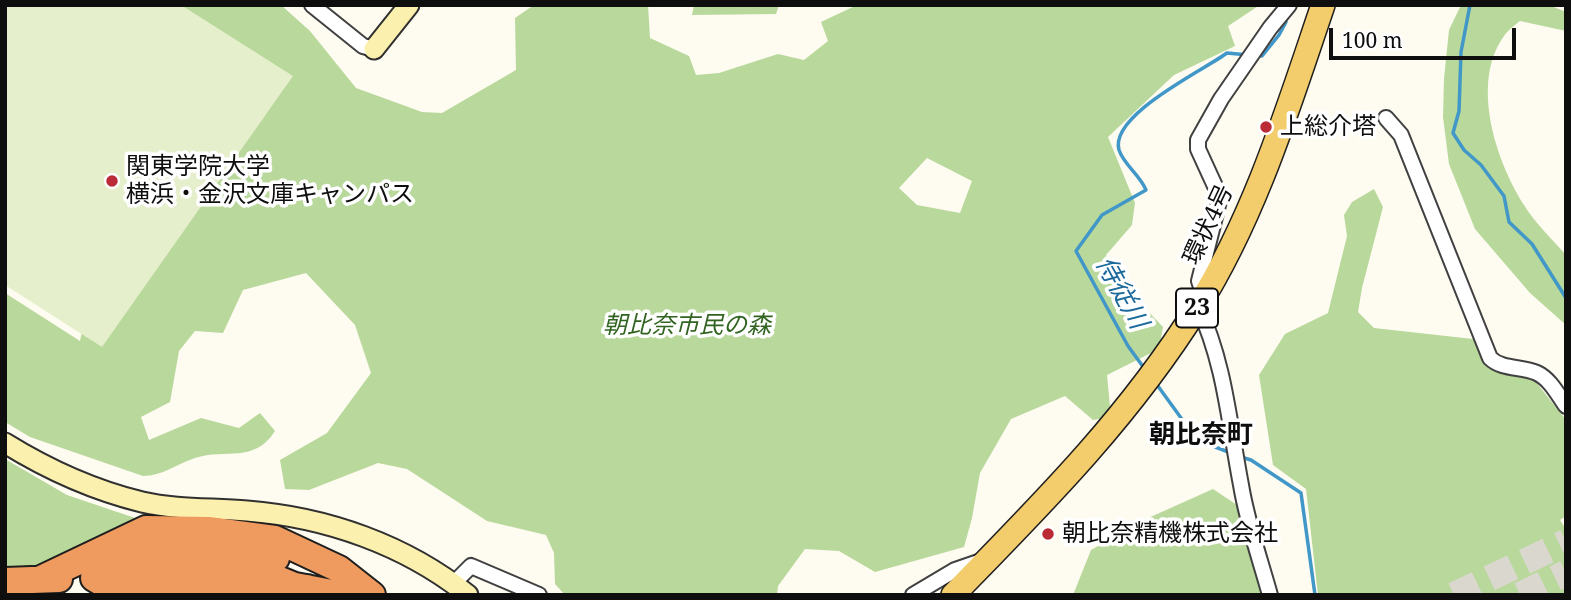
<!DOCTYPE html>
<html>
<head>
<meta charset="utf-8">
<style>
  body { margin:0 }
  #map { position:relative; width:1571px; height:600px; overflow:hidden; background:#fefbf0; font-family:"Noto Serif",serif }
  canvas { display:block }
  .frame { position:absolute; inset:0; border:7px solid #0e0e0e; pointer-events:none }
  .scale { position:absolute; left:1329px; top:28px; width:187px; height:32px; box-sizing:border-box; border:4px solid #0e0e0e; border-top:0; padding-left:9px; font-size:21px; line-height:24px; white-space:nowrap; color:#0e0e0e; -webkit-text-stroke:5px #fff; paint-order:stroke }
</style>
</head>
<body>
<div id="map">
<canvas width="1571" height="600"></canvas>
<div class="frame"></div>
<div class="scale">100 m</div>
</div>
<script>
const c = document.querySelector('canvas').getContext('2d');
c.lineJoin = 'round';
function fill(path, color) { c.fillStyle = color; c.fill(path, 'evenodd'); }
function stroke(path, color, width, dash) { c.strokeStyle = color; c.lineWidth = width; c.lineCap = dash ? 'butt' : 'round'; c.setLineDash(dash || []); c.stroke(path); }
function drawText(font, color, halo, rows, align = 'center') {
  c.font = font + ' "Noto Serif","Noto Sans JP",serif'; c.lineWidth = 7; c.setLineDash([]); c.textBaseline = 'middle'; c.strokeStyle = halo; c.fillStyle = color; for (const [text, x, y, turn = 0] of rows) {
    c.save(); c.translate(x, y); c.rotate((+turn || 0) * Math.PI / 180); c.textAlign = isNaN(turn) ? turn : align; if (halo) c.strokeText(text, 0, 0); c.fillText(text, 0, 0); c.restore();
  }
}
fill(new Path2D(`
  M150,5h131l29,26 46,57 66,24 20,1 74,-43 -1,-52 19,-13h114l2,33 39,18 7,19 23,-2 59,-19 26,6 24,-19 -7,-19 36,-17h403l-32,21 7,20 -61,29 -66,62 27,66 -3,22 -26,30 16,29 41,43 -4,22 -52,26 4,42 -18,3 -28,-24 -54,23 -31,54 -8,45 -8,29 -89,25 -36,-21 -34,-2 -27,37 -1,9h-212l-10,-11 -1,-31 -8,-18 -59,-14 -80,-52 -29,-6 -69,27 -24,-1 -5,-29 47,-27 44,-60 -16,-48 -49,-52 -63,17 -20,43 -28,-2 -16,20 -9,51 -29,15 8,23 52,-22 38,10 21,-15 15,18c-21,33 -49,17 -80,27 -18,6 -33,18 -52,18l-113,-39 -25,-15v-129l75,48zM927,158l45,23 -12,32 -43,-8 -18,-17z
  M694,5h85l-3,9 -84,1z
  M1461,5h88l17,7v19l-46,-10c-5,4 -12,9 -16,15 -34,47 -8,125 20,169 11,18 28,34 42,50v70l-36,-32 -55,-64 -26,-65 -6,-47 1,-38 5,-49z
  M1374,189l9,18 -21,81 -4,24 16,16 99,11 15,27 44,11 34,43v96l-6,4 6,9v66h-248l-12,-106 -33,-24 -14,-90 26,-41 43,-21 19,-77 -3,-21 8,-13z
  M5,459l62,36 74,25 -101,47h-35z
  M1213,489l24,16 26,90h-190l18,-45 55,-31z`), '#b9d89b');
fill(new Path2D(`
  M5,5h176l112,71 -191,271 -97,-62z`), '#e5efcc');
stroke(new Path2D(`
  M1470,5l-9,47 -2,59 -6,22 11,17 17,15 23,31 5,26 23,22 34,54
  M1256,55l6,1 17,-21 7,-13
  M1144,368l-16,-22 -52,-95 26,-36 44,-25c-6,-15 -22,-25 -27,-40 -10,-35 85,-80 108,-97l21,2
  M1155,382l42,58 34,13
  M1241,457l10,3 50,33 14,102`), '#4097c8', 3.5);
stroke(new Path2D(`
  M1454,595l112,-53
  M1520,595l46,-22`), '#dad7ce', 26, [26, 13]);
const street = new Path2D(`
  M312,5l51,41 11,3
  M1386,118l15,17 89,223c12,12 32,8 47,15 13,6 21,22 29,33
  M1204,296l-5,-15 21,-84 -22,-48v-9l23,-41 49,-71 19,-23
  M1198,306c27,58 31,117 43,179 6,37 19,74 29,110
  M454,583l17,-17 68,29
  M913,595l42,-25 29,-10`);
const secondary = new Path2D(`
  M374,49l35,-44
  M5,443c42,26 88,47 137,59 35,8 70,6 105,9 79,6 159,34 221,84`);
const primary = new Path2D(`
  M953,595c89,-91 176,-178 244,-287 58,-92 91,-200 126,-303`);
const highway = new Path2D(`
  M120,559l18,-10 131,5 7,4
  M41,579l105,-50 62,1 67,9 64,30 33,26
  M5,581l54,-2
  M290,585l52,10
  M297,587l-32,-13 -163,-5 -8,9 22,13 158,4 33,-7`);
stroke(street, '#414141', 18);
stroke(secondary, '#303030', 23);
stroke(primary, '#1f1f1f', 26);
stroke(highway, '#1f1f1f', 30);
stroke(street, '#fff', 14);
stroke(secondary, '#fcf0ae', 19);
stroke(primary, '#f3cd6b', 23);
stroke(highway, '#ef9a5e', 26);
for (const [x, y, r, color] of [
  [1266,127,7,"#ba2b37"],
  [112,181,7,"#ba2b37"],
  [1048,534,7,"#ba2b37"]
]) { const dot = new Path2D(); dot.arc(x, y, r, 0, 2 * Math.PI); c.fillStyle = color; c.fill(dot); stroke(dot, '#fff', 2.5); }
for (const [x, y, w] of [
  [1197,308,42]
]) { const box = new Path2D(); box.roundRect(x - w / 2, y - 19.5, w, 39, 5); c.fillStyle = '#fff'; c.fill(box); stroke(box, '#0e0e0e', 2); }
drawText('bold 23px', '#0e0e0e', null, [
  ["23",1197,308]
]);
drawText('24px', '#0e0e0e', '#fff', [
  ["上総介塔",1280,127],
  ["関東学院大学",126,167],
  ["横浜・金沢文庫キャンパス",126,195],
  ["朝比奈精機株式会社",1062,534]
], 'left');
drawText('24px', '#0e0e0e', '#fff', [
  ["環状4号",1209,225,-65]
]);
drawText('italic 24px', '#316421', '#fff', [
  ["朝比奈市民の森",687,326]
]);
drawText('italic 26px', '#1c699c', '#fff', [
  ["侍従川",1121,293,61]
]);
drawText('bold 26px', '#0e0e0e', '#fff', [
  ["朝比奈町",1201,436]
]);
</script>
</body>
</html>
